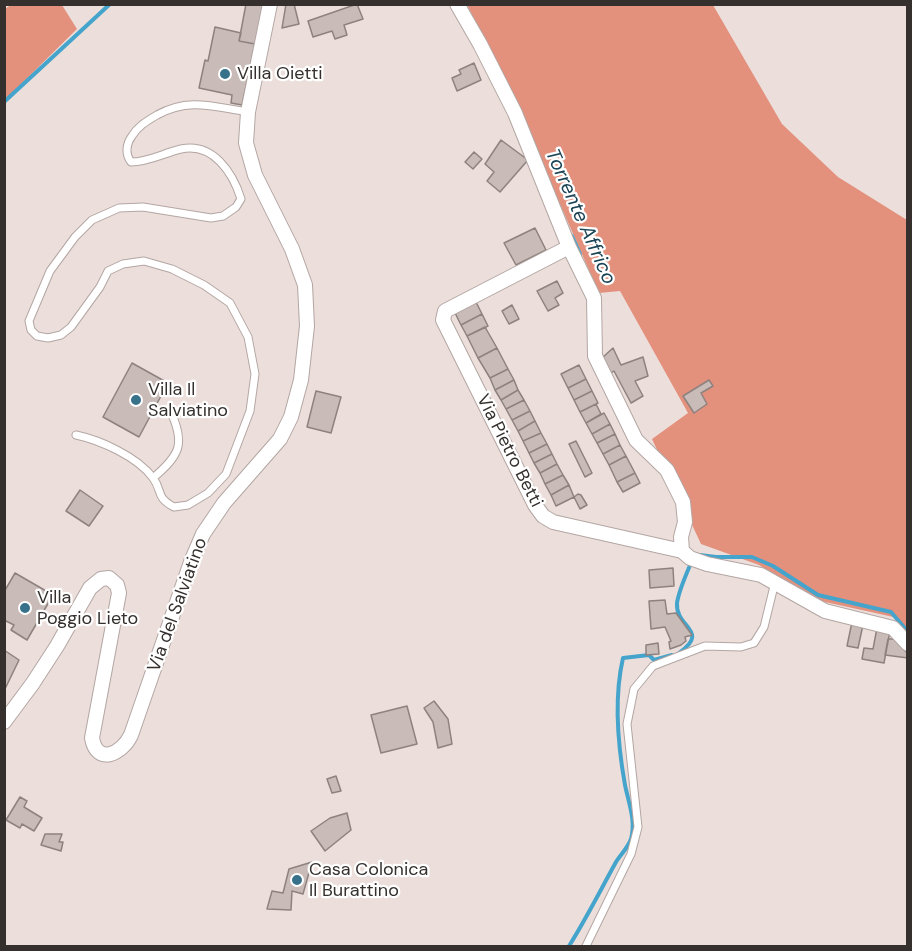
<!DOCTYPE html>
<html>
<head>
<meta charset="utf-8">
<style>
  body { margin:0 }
  #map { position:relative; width:912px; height:951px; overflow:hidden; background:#ecdfdb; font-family:"DM Sans",sans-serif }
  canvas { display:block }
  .frame { position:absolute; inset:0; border:6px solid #35302e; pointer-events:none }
</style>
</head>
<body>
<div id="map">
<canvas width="912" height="951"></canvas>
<div class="frame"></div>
</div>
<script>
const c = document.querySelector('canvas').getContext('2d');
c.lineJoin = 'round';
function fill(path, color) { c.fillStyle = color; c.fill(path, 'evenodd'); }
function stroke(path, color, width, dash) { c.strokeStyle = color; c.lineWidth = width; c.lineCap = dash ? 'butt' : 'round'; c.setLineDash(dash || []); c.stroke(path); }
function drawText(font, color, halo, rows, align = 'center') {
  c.font = font + ' "DM Sans",sans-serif'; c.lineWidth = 4.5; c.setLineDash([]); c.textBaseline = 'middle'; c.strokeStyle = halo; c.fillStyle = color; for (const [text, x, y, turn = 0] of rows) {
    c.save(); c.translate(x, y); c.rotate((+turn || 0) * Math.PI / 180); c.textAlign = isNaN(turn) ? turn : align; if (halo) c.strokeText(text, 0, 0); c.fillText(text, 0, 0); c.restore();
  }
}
fill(new Path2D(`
  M12,4l50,1 15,24 -72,71v-91z
  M467,5h246l69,119 56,53 69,43v409l-9,-11 -82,-18 -57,-35 -58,-21 -49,-105 36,-26 -68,-122 -21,2 -96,-219z`), '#e3907d');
stroke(new Path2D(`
  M4,102l106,-98
  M572,236l8,18
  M700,555l16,2h36l21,9 45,29 73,17 17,20
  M679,653c32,-23 -4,-25 -2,-50 2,-13 9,-28 14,-40
  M569,946c17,-27 31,-55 47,-84 4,-7 12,-14 15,-23 5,-18 -2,-35 -6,-54 -7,-39 -11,-88 -2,-127l26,-3 5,5 18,-5`), '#45a4cc', 4);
const building = new Path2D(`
  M246,4h18l-9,40 -16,-3z
  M286,4h8l5,20 -17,4z
  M357,4l6,15 -19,6 3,10 -12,4 -3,-8 -19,6 -5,-16z
  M215,27l26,6 -2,8 16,3 -13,61 -11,-2 1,-8 -33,-7 6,-28 3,1z
  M474,63l7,17 -24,11 -5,-13 9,-4 -2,-4z
  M501,140l27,20 -28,32 -13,-11 7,-9 -9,-8z
  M474,152l8,7 -9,10 -8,-7z
  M535,228l11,22 -30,15 -12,-22z
  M557,281l6,12 -8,5 4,7 -11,6 -11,-20z
  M476,302l6,12 -21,11 -6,-12z
  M512,305l7,14 -10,5 -7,-13z
  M482,314l6,12 -21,10 -6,-11z
  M485,327l12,21 -19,10 -11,-22z
  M497,348l11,21 -18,9 -12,-20z
  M613,348l8,17 22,-8 5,19 -13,5 8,15 -12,7 -17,-32 -3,2 -8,-16z
  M132,363l36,20 -29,54 -36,-20z
  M579,365l7,14 -18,9 -7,-14z
  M508,369l6,11 -19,10 -5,-12z
  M586,379l6,12 -18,9 -6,-12z
  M514,380l4,10 -17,10 -6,-10z
  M709,380l4,6 -12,7 6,11 -13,9 -11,-17z
  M518,390l6,10 -18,9 -5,-9z
  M316,391l25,6 -10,36 -24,-6z
  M592,391l6,12 -18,9 -6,-12z
  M524,400l6,11 -18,9 -6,-11z
  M596,404l5,10 -15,9 -6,-11z
  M530,411l5,10 -17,10 -6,-11z
  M604,413l6,11 -18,10 -6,-11z
  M535,421l6,12 -18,8 -5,-10z
  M610,424l5,10 -18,9 -5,-9z
  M541,433l6,11 -18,9 -6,-12z
  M615,434l5,11 -17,9 -6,-11z
  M576,441l16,32 -7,4 -16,-33z
  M547,444l5,10 -18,9 -5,-10z
  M620,445l6,11 -17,9 -6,-11z
  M552,454l5,10 -17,9 -6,-10z
  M626,456l9,17 -18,9 -8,-17z
  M557,464l6,11 -18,9 -5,-11z
  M635,473l5,10 -17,9 -6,-10z
  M563,475l6,10 -18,10 -6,-11z
  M569,485l5,12 -18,9 -5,-11z
  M80,490l23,16 -14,20 -23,-15z
  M578,494l3,1 6,10 -7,4 -6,-12z
  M673,568l1,18 -24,2 -1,-18z
  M15,573l38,22 -26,45 -16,-10 3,-5 -10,-5v-28z
  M665,600l2,14 9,-1 16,22 -7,2 1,4 -5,4 -11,4 -1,-7 2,-1 -6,-14 -14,2 -2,-28z
  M852,622l11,3 -5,23 -11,-2z
  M877,628l13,3 -6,32 -22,-4 2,-11 9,1z
  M888,639h7l13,15v4l-23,-3z
  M658,643l1,11 -13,1v-10z
  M4,650l15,10 -14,29h-1z
  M434,701l14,18 4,25 -14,4 -5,-26 -9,-14z
  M407,706l10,38 -36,9 -10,-38z
  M336,776l5,15 -9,2 -5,-14z
  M20,797l7,4 -3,6 18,11 -8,13 -12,-7 -2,4 -14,-8z
  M347,813l4,17 -26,21 -14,-20 19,-13z
  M45,834h17l-3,8h4l-2,9 -20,-6z
  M312,862l-9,32 -11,-3 -1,19 -24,-1 5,-18 11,2 6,-24z`);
fill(building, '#c8bbb8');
stroke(building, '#8e827f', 1.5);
const lane = new Path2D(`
  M76,435c24,5 62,22 77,43 10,13 2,19 21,29l14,-2 20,-12 18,-19 24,-63 5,-37 -7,-37 -18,-34 -26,-18 -32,-16 -28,-8 -21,3 -15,7 -8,16 -29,40 -10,8 -13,3 -11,-2 -6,-6 -2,-9 21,-50 25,-34 17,-17 27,-12 24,-1 68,11 12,-2 13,-9 5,-8c-8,-26 -28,-57 -60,-50 -17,4 -33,13 -50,13 -6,-8 -5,-18 1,-26 6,-10 15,-15 25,-21 32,-18 57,-8 91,-3
  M153,478c27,-23 33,-34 17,-68
  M586,946l45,-92 7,-27 -11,-103 7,-35 19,-23 52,-20 36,1 13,-4 10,-16 11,-45`);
const street = new Path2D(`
  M457,4l23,40 35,69 54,134 25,51 1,58 41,84 31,30 16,32 2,20 -4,15 1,14 8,7 17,6 54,11 64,36 68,17 15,16
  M569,247l-124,64 -2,9 92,185 8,11 10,6 129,29
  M4,722l29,-39 24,-37 33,-58 11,-9 8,-1 8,7 2,8 -27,145c5,28 30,16 39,-3l60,-173 12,-28 21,-31 56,-64 11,-22 10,-37 6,-54 -2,-41 -13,-36 -37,-74 -9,-32 2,-31 22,-108`);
stroke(lane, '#b3a6a3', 9);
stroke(street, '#b3a6a3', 16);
stroke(lane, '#fff', 7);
stroke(street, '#fff', 14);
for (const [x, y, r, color] of [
  [225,74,6,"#37718a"],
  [136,400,6,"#37718a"],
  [25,608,6,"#37718a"],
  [297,880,6,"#37718a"]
]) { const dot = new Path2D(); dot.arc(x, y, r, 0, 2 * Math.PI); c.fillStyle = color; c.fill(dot); stroke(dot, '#fff', 2); }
drawText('18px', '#35302e', '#fff', [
  ["Villa Oietti",237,74],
  ["Villa Il",148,390],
  ["Salviatino",148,411],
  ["Villa",37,598],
  ["Poggio Lieto",37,619],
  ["Casa Colonica",309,870],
  ["Il Burattino",309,891]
], 'left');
drawText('18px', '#35302e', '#fff', [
  ["Via Pietro Betti",509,451,63],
  ["Via del Salviatino",178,605,-70]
]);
drawText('italic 20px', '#1b4455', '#fff', [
  ["Torrente Affrico",580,217,66]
]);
</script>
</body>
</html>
